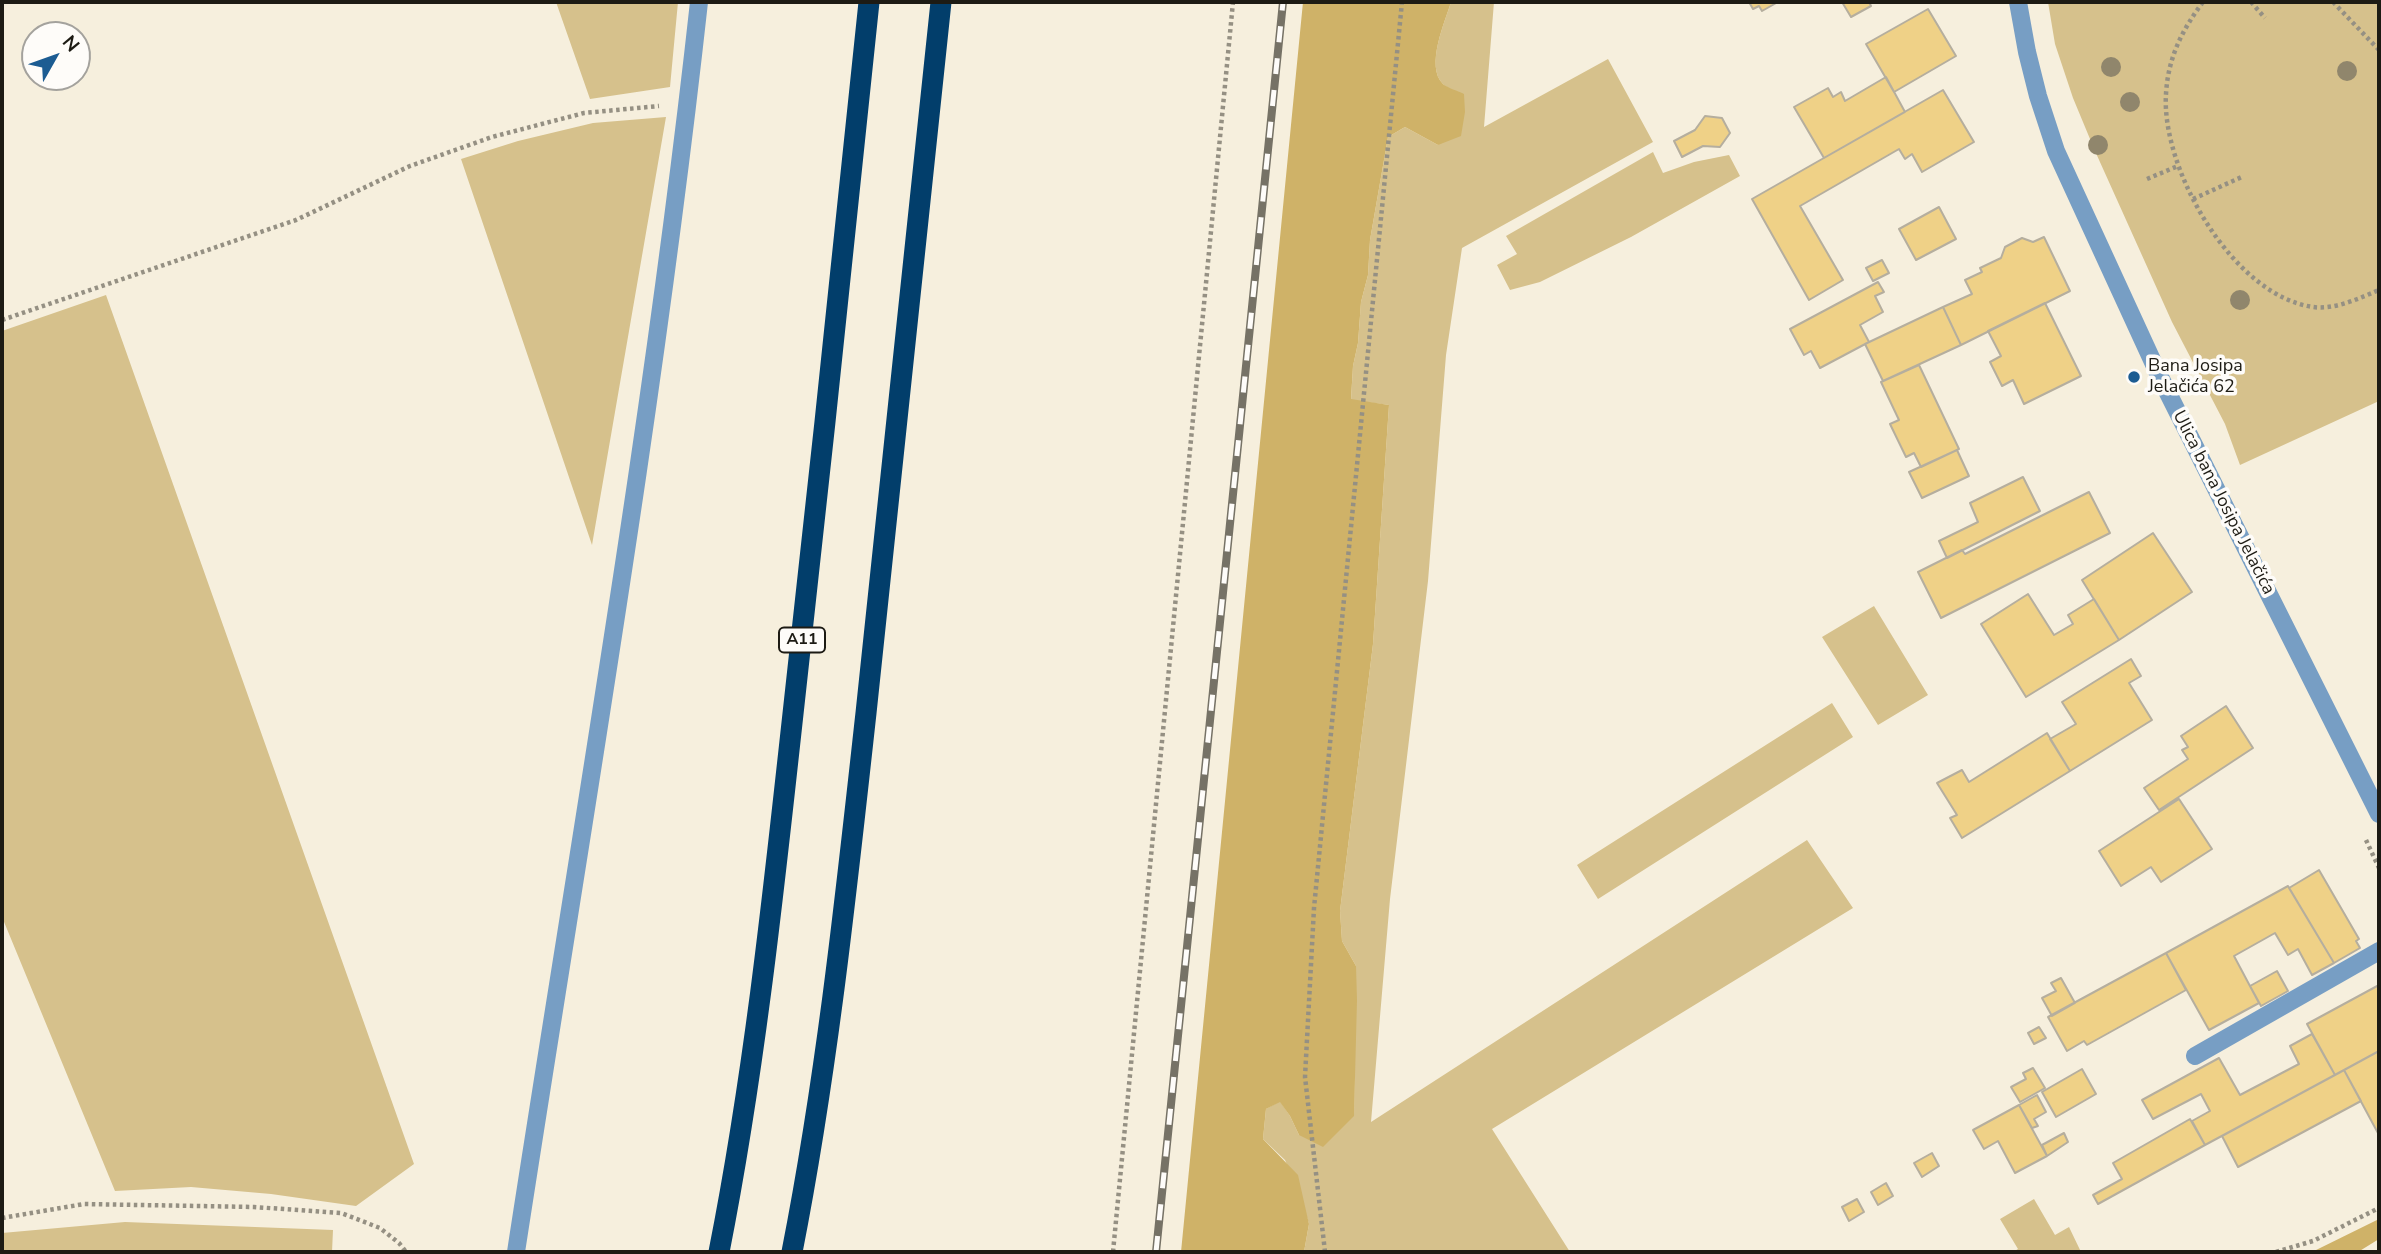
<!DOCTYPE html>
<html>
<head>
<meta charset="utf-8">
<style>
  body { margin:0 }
  #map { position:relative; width:2381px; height:1254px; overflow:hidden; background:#f6efdd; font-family:"Nunito Sans",sans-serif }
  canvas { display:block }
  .frame { position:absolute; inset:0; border:4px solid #1d1b14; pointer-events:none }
  .north { position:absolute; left:21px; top:21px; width:70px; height:70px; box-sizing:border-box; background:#fefcf9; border:2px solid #a4a29d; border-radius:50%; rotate:50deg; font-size:19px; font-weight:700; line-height:28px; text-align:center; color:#1d1b14 }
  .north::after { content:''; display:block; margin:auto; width:24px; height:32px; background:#1c5c92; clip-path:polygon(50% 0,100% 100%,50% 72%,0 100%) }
</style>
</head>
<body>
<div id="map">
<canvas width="2381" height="1254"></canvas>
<div class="frame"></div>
<div class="north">N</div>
</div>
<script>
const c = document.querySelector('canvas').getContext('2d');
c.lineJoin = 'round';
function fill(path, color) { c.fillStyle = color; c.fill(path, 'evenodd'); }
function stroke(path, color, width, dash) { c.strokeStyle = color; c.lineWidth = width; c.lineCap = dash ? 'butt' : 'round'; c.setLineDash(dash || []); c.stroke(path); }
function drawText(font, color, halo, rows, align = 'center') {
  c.font = font + ' "Nunito Sans",sans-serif'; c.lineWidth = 7; c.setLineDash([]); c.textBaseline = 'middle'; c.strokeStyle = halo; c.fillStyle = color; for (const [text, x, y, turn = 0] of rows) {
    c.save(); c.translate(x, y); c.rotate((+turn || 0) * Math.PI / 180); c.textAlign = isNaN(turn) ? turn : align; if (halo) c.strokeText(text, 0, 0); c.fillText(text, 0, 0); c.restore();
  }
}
fill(new Path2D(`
  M556,2h122l-8,85 -80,12z
  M1451,2h43l-10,125 124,-68 45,83 -191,106 -16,107 -18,226 -38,318 -19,223 436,-282 46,68 -361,221 78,123h-266l5,-28 -7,-24 -17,-40 -22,-21 3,-30 14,-8 10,15 9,19 44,-10 11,-10 2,-149 -14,-25 -2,-30 33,-267 16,-239 -38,-5 2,-34 5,-23 3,-41 7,-27 2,-35 18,-103 17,-10 33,18 26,-50c-6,-3 -16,-6 -21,-11 -18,-18 2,-62 8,-82z
  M2048,2h331v399l-139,64 -15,-41 -53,-102 -77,-171 -22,-53 -18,-54z
  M666,117l-74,428 -131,-386 57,-18 75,-18z
  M1653,152l10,21 31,-11 35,-7 11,21 -109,61 -91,45 -30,8 -13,-25 20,-11 -11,-18z
  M106,295l308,869 -58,42 -85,-12 -80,-7 -76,4 -113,-274v-586z
  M1874,606l54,89 -50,30 -56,-88z
  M1832,703l21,34 -255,162 -21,-34z
  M2034,1199l21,36 14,-8 12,25h-68l5,-3 -18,-30z
  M125,1222l208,8 -1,22h-330v-19z`), '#d6c18c');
fill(new Path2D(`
  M1303,2h148c-6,20 -26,64 -8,82 5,4 15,7 21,10l1,18 -4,24 -23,9 -33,-18 -17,10 -18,103 -2,35 -7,27 -3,41 -5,23 -2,33 38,6 -16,239 -33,267 2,30 14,25 1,34 -3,116 -31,31 -24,-12 -9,-19 -10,-14 -14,7 -3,30 35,36 11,49 -5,28h-123z
  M2379,1219v20l-21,13h-46z`), '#cfb268');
const building = new Path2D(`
  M1749,2h29l-16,9 -3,-5 -6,3z
  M1842,2h27l2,4 -20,11z
  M1928,9l28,47 -62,36 -28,-48z
  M1886,77l19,35 -81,46 -30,-51 34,-19 5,9 8,-5 4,9z
  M1943,90l31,52 -52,30 -10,-18 -7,5 -6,-10 -99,57 43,74 -34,20 -57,-101z
  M1705,116l17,2 8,15 -10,14 -17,-1 -21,11 -8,-16 21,-11z
  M1939,207l17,32 -40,21 -17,-31z
  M2044,237l26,54 -109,54 -18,-38 29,-13 -7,-14 17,-8 -2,-4 21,-10 4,-11 17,-9 11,4z
  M1882,260l7,13 -16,8 -7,-13z
  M1878,282l6,10 -9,4 8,16 -23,13 9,17 -49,26 -9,-17 -7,4 -14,-26z
  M2045,303l36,73 -57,28 -11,-24 -11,6 -12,-24 11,-6 -13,-25z
  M1943,307l18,38 -78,36 -18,-37z
  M1919,365l40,84 -38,18 -7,-14 -8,4 -16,-33 9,-4 -18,-38z
  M1957,450l12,26 -47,22 -13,-26z
  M2023,477l17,34 -93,47 -8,-17 39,-19 -8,-19z
  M2089,492l21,41 -169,85 -23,-46 44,-22 3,4z
  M2153,533l39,59 -73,48 -37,-60z
  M2028,594l26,41 19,-11 -5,-9 26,-16 25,41 -93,57 -45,-73z
  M2131,659l10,17 -12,7 23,37 -82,51 -20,-32 26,-15 -14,-22z
  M2226,706l27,42 -94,62 -15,-22 44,-29 -6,-9 6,-3 -7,-11z
  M2047,733l23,38 -108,67 -12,-20 7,-3 -20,-32 25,-13 7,12z
  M2179,799l33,50 -51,33 -10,-15 -30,19 -22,-35z
  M2319,870l40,69 -3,2 4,7 -26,15 -45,-75z
  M2288,886l46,77 -22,12 -14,-26 -10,6 -13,-22 -41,23 25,47 -50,27 -43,-77z
  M2166,953l20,37 -99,55 -3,-4 -17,10 -19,-34z
  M2277,971l11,20 -27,15 -11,-20z
  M2061,978l14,25 -23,13 -10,-18 14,-7 -5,-8z
  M2379,985v66l-44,24 -28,-51z
  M2039,1027l7,11 -12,6 -6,-11z
  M2312,1034l23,41 -130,70 -13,-24 18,-10 -9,-17 -48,25 -11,-19 77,-42 21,37 59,-31 -9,-18z
  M2379,1051v84l-35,-65z
  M2033,1068l12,20 -25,14 -9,-15 15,-8 -3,-6z
  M2082,1069l14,25 -40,23 -14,-25z
  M2344,1070l17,31 -123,66 -16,-31z
  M2037,1095l9,17 -12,7 4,7 -6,2 -13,-23z
  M2019,1105l28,51 -32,17 -17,-32 -14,8 -11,-19z
  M2190,1119l15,26 -107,59 -5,-9 29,-16 -9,-16z
  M2064,1133l4,9 -21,14 -5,-11z
  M1932,1153l7,13 -17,11 -8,-14z
  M1886,1183l7,13 -15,9 -7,-13z
  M1857,1199l7,13 -15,9 -7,-14z`);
fill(building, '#efd187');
stroke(building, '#b5ae9e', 2);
stroke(new Path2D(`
  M2203,2c-21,28 -35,56 -37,92 -5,75 67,202 147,213 22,3 47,-9 66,-17
  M2251,2l14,16
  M2333,2l46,48
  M2147,179l31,-13
  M2193,199l51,-23
  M2,320l294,-100 114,-54 82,-29 92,-24 75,-7
  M2366,840l13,28
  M2,1218l82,-14 170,3 87,6 39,15 19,15 7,9
  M1113,1252l120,-1250
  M1325,1252l-20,-175 9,-169 88,-906
  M2276,1252l37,-11 66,-33`), '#959083', 4.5, [3.5, 3.5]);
stroke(new Path2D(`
  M2195,1056l184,-105`), '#779ec4', 18);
stroke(new Path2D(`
  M2018,2l9,50 11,44 18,55 102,222 221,441`), '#779ec4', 18);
stroke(new Path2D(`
  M516,1252c64,-416 137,-831 183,-1250`), '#779ec4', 18);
stroke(new Path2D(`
  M719,1252c34,-172 53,-346 72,-520 28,-243 52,-487 78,-730
  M792,1252c35,-178 54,-358 74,-539 27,-237 51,-474 75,-711`), '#023e6b', 21);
const rail = new Path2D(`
  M1156,1252l127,-1250`);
stroke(rail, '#767266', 8);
stroke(rail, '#fefcf9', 5, [16]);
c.fillStyle = '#90866c';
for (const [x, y] of [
  [2111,67],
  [2347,71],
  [2130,102],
  [2098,145],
  [2240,300]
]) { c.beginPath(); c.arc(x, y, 10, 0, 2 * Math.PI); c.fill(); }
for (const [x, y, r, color] of [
  [2134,377,7,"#1c5c92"]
]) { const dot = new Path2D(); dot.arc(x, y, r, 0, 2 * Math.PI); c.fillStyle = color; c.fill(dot); stroke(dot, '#fefcf9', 2.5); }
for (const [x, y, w] of [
  [802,640,46]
]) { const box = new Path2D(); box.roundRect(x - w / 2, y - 12.5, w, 25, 5); c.fillStyle = '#fefcf9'; c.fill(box); stroke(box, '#1d1b14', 2); }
drawText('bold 16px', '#1d1b14', null, [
  ["A11",802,640]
]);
drawText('18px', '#1d1b14', '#fefcf9', [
  ["Bana Josipa",2148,367],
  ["Jelačića 62",2148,388]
], 'left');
drawText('18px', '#1d1b14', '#fefcf9', [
  ["Ulica bana Josipa Jelačića",2223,503,63]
]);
</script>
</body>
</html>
